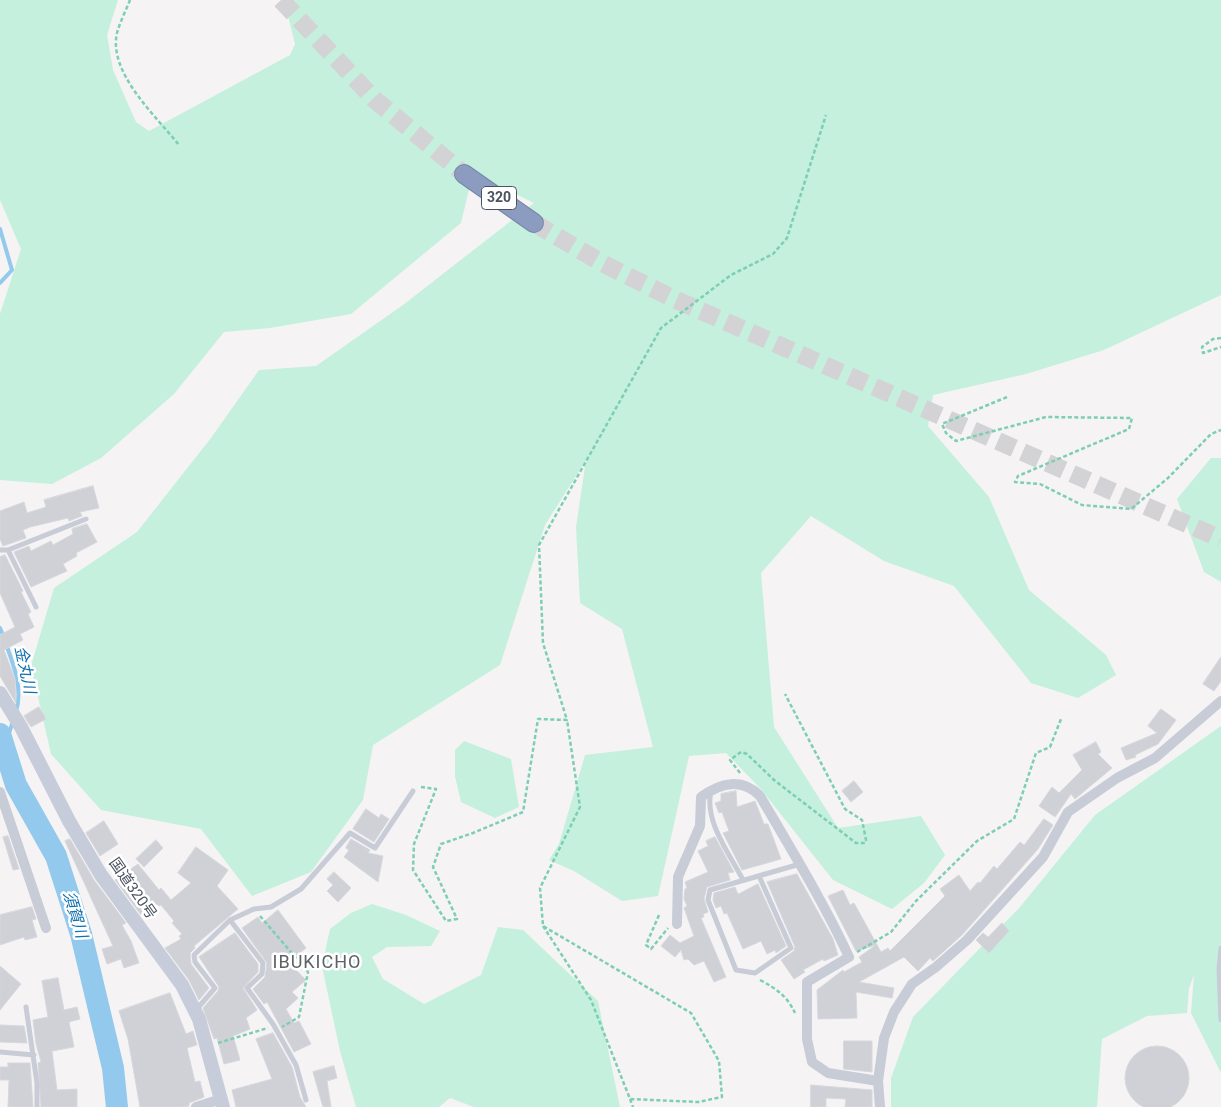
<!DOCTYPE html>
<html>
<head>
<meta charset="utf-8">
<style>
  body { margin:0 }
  canvas { display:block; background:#f5f3f3 }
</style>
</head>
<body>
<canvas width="1221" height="1107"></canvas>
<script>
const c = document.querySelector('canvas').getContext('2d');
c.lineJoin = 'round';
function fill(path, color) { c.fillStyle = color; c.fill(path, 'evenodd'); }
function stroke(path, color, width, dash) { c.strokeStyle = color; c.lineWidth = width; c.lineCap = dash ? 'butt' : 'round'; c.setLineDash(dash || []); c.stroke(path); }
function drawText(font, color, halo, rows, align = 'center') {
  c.font = font + ' Roboto,"Noto Sans JP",sans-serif'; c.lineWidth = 5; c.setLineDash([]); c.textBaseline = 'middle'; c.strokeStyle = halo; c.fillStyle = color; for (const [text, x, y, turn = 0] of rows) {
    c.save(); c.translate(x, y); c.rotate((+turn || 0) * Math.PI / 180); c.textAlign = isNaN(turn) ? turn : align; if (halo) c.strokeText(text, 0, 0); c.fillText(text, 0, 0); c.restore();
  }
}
fill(new Path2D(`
  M0,0h118l-11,35 6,35 23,52 13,9 141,-76 5,-11 -11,-44h937v295l-117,55 -78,24 -93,21 -5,31 61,71 40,93 77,65 10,20 -38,23 -47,-15 -77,-97 -70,-25 -73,-45 -50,57 13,154 64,101 83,-12 24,39 -21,28 -32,26 -59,-29 -73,-92 -34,-35 -37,3 -31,140 -36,5 -48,-30 -25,-11 10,-16 26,-89 68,-8 -31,-118 -42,-26 -4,-76 10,-67 -41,65 -45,140 -127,80 -10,55 -52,72 -59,24 -51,-67 -100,-19 -50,-56 -20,-88 23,-78 83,-56 74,-94 48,-68 57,-4 87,-61 131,-102 -61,-30 -12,50 -110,91 -81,14 -46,4 -50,62 -73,64 -49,26 -52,-4v-166l21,-65 -21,-49z
  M1211,458h10v124l-17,-10 -27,-73z
  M1221,726v347l-30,-60 3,-38 -5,13 -2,25 -40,3 -45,23 -5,68h-206v-29l22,-61 107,-110 75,-92z
  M464,741l47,18 8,48 -24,11 -34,-16 -6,-26v-26z
  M372,904l34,11 34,16 -9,15 -44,1 -15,10 11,22 41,25 57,-29 17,-48 25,3 75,71 22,106h-146l-24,-9 -11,9h-83l-16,-56 -18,-85 8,-37 21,-16z`), '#c4f0dd');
stroke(new Path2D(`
  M0,229l12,41 -12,13
  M0,628l4,10
  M6,644c8,22 17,45 10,68
  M5,746l8,-25`), '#92c9ec', 4);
stroke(new Path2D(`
  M0,734l16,51 40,71 25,78 32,134 4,39`), '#92c9ec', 22);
const building = new Path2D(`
  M93,486l6,22 -19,4 2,4 -13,5 -1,-3 -38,9 -7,3 3,8 -23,8 -3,-7v-28l24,-9 3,11 19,-6 -2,-7z
  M87,524l10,18 -21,11 1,3 -14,8 4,7 -36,16 -17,-35 15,-6 2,5 20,-10 2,4 20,-11 -1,-5z
  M5,555l18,36 -2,1 10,20 -3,2 6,13 -14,7 3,6 -19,10 11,29 1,24 -16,-27v-41l15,-8 -15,-34v-36z
  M1221,657v24l-7,10 -11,-7z
  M39,707l7,12 -15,8 -7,-11z
  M1161,709l15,11 -18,24 -23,11 1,2 -10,3 -5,-12 36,-15 -9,-7z
  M1096,742l5,10 -3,2 14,14 -37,31 -4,-5 -16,23 -16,-11 13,-19 7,6 23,-23 -9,-15z
  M854,781l9,11 -12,10 -9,-11z
  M736,791l1,16 18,-6 9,23h4l13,35 -39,11 -19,-37 6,-2 -7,-19 -3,1 -4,-10 6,-2v-7z
  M366,809l13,9 2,-4 8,5 -15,23 -21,-13z
  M1044,819l9,6 -15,24 -76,86 -29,26 -3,-3 -12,13 -14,-14 -45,25 35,6 -2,10 -36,-6 1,26 -39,1 -1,-29 26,-20 1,2 18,-10 -3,-5 17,-12 -20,6 -28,-55 15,-6 7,15 4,-2 27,49 7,-4 2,3 55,-55 -5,-7 19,-14 11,16 8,-9 2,1 14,-17 3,3 23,-27 4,3z
  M104,821l14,23 -18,12 -14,-23z
  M8,836l11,33 -6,1 -10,-33z
  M715,837l19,35 -6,1 2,7 -23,7 -3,12 4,13 -5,2 1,3 -3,1 25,59 -12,5 -10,-21 -10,4 -6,-6 -4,1 -3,-10 -6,7 -14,-11 9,-11 10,8 14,-7 -10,-28 3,-2 -3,-7 1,-10 2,-1 -2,-6 23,-10 -10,-21 10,-5 -2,-5z
  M70,839l24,41 32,43 -4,2 9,16 8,22 -15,5 -3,-9 -14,5 -5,-15 11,-3 -48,-105z
  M351,839l19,11 -2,3 15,3 -5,26 -34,-25 5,-7 -3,-2z
  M156,840l7,8 -19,19 -8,-8z
  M196,847l32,23 -11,16 21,23 -44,37 1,2 -5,5 1,11 18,24 -10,12 -10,-20 -24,-32 16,-9 -2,-3 3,-2 -10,-11 2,-2 -13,-16 -2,1 -2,-2 -16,11 -26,-35 23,-16 21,26 2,-2 10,12 20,-17 -13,-10z
  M334,872l17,16 -13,14 -11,-11 6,-6 -6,-6z
  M797,874l36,65 5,16 -14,6 -1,-2 -20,11 2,2 -11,7 -13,-19 13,-9 1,-4 -28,-65z
  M758,884l28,62 -10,7 -1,-3 -8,4 -6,-13 -18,8 -16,-36 -3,1 -3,-8 -5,2 -3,-8 1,-7 21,-6 3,7z
  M32,907l4,12 -4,1 5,17 -12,3 -1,-3 -24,8v-30z
  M278,910l28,38 -15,12 7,6 -3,3 11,11 -14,12 6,6 -12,11 8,14 5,-2 12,23 -17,8 -27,-50 -3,2 -11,-15 12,-12 2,-14 -25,-35 16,-11 4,6z
  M1002,923l7,8 -20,22 -13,-13 7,-7 5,4z
  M235,933l23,31v8l-15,16 14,22 -11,8 4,11 -17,7 7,24 -16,4 -7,-26 -3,1 -11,-31 15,-17 1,-4 -20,-30z
  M0,966l21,18 -21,26z
  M58,978l6,32 13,-3 3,12 -11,3 5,25 -22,4 5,39 20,-1v18h-36l-3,-44 3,-1 -5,-18 -3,-24 15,-3 -6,-36z
  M170,993l16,41 7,-3 4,14 -10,3 8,34 5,-1 4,16 -15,6v3l-7,1h-42l-12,-68 -9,-28z
  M0,1025l24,1 3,17 -27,-1z
  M273,1033l19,34 8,30 6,10h-70l-4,-17 40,-11 -16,-40z
  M844,1041h28v31l-28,-3z
  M1125 1078a32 32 0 1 1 64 0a32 32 0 1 1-64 0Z
  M8,1063h22l3,44h-25l1,-27h-9v-13h8z
  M334,1066l3,12 -10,3 4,26h-8l-10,-35z
  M811,1085l61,5v17h-27l1,-8 -20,-1v9h-15z`);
fill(building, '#cfd1d7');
stroke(building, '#d7d8de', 1);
stroke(new Path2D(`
  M281,0l93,99 90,75
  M534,223l68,40 72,36 547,240`), '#d3d3d6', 18, [18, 9]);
const highway = new Path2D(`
  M464,174l70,49`);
stroke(highway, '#7787ac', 20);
stroke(new Path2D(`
  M130,0c-4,10 -10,22 -13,33 -9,40 39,83 62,112
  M1221,338l-8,1 -11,8 1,6 18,-6
  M1007,397l-65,27 4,9 10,8 90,-24 86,1 -3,11 -111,47 -3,6 25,2 42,21 49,4 37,-31 43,-44 10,-4
  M740,773l-10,-13 11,-8 6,2 27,26 82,63h9l1,-3 -4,-20 -17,-11 -60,-115
  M421,787l15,2 -22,55 -1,26 33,51 11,-2 -24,-52 8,-23 32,-11 50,-21 15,-93 29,1 -24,-77 -4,-98 122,-217 70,-53 42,-21 14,-16 39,-123
  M659,915l-13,30 5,4 17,-21
  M260,916l48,56 -9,45 -17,10
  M543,926l48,74 39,99 68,3 24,-5 -3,-36 -28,-48 -148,-87 -3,-38 40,-81 -13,-87
  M857,952l34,-20 25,-31 61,-60 37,-22 22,-66 14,-6 11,-28
  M760,980c17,9 27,16 35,33
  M218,1043l50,-15
  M630,1099l3,8`), '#7cceb4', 2.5, [4, 2.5]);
stroke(new Path2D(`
  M0,550h8l78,-31
  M8,550l28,57
  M711,791c-7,30 18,62 32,89
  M759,876l32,72 -36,25 -19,-3 -28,-70 2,-10 90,-26
  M230,920l33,43 -1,11 -15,14 26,36 23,41 10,35
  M1221,948l-2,21 2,51
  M26,1007l11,76v24
  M196,1010l19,-22 -20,-26 -1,-7 36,-35 24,-11 17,-2 30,-18 49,-56 25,15 38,-57
  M0,1052l34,3`), '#c7ccd7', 5);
stroke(new Path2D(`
  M0,792l46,136
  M677,924l1,-47 22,-51 1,-29c19,-14 41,-20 59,-1 31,53 63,105 89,161l-42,25v57l5,23 16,11 50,8
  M196,1107l25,-8
  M880,1107l-2,-26 6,-43 10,-26 18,-28 24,-17 31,-27 76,-83 25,-45 49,-34 38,-20 66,-57`), '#c7ccd7', 10);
stroke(new Path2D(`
  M0,693l21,34 48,94 32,54 81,110 17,34 24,88`), '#c6ccda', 14);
stroke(highway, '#8c9cc0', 18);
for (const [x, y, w] of [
  [499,198,35]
]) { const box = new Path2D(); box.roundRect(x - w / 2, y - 11.5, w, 23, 4); c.fillStyle = '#fff'; c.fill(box); stroke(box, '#4a5260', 1); }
drawText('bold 14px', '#4a5260', null, [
  ["320",499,198]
]);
drawText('15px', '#4a5260', '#fff', [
  ["国道320号",132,889,55]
]);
drawText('italic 16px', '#0f71af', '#fff', [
  ["金丸川",24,670,78],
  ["須賀川",74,915,73]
]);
c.letterSpacing = '1px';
drawText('18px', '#5f6168', '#fff', [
  ["IBUKICHO",317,963]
]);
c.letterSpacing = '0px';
</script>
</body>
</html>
